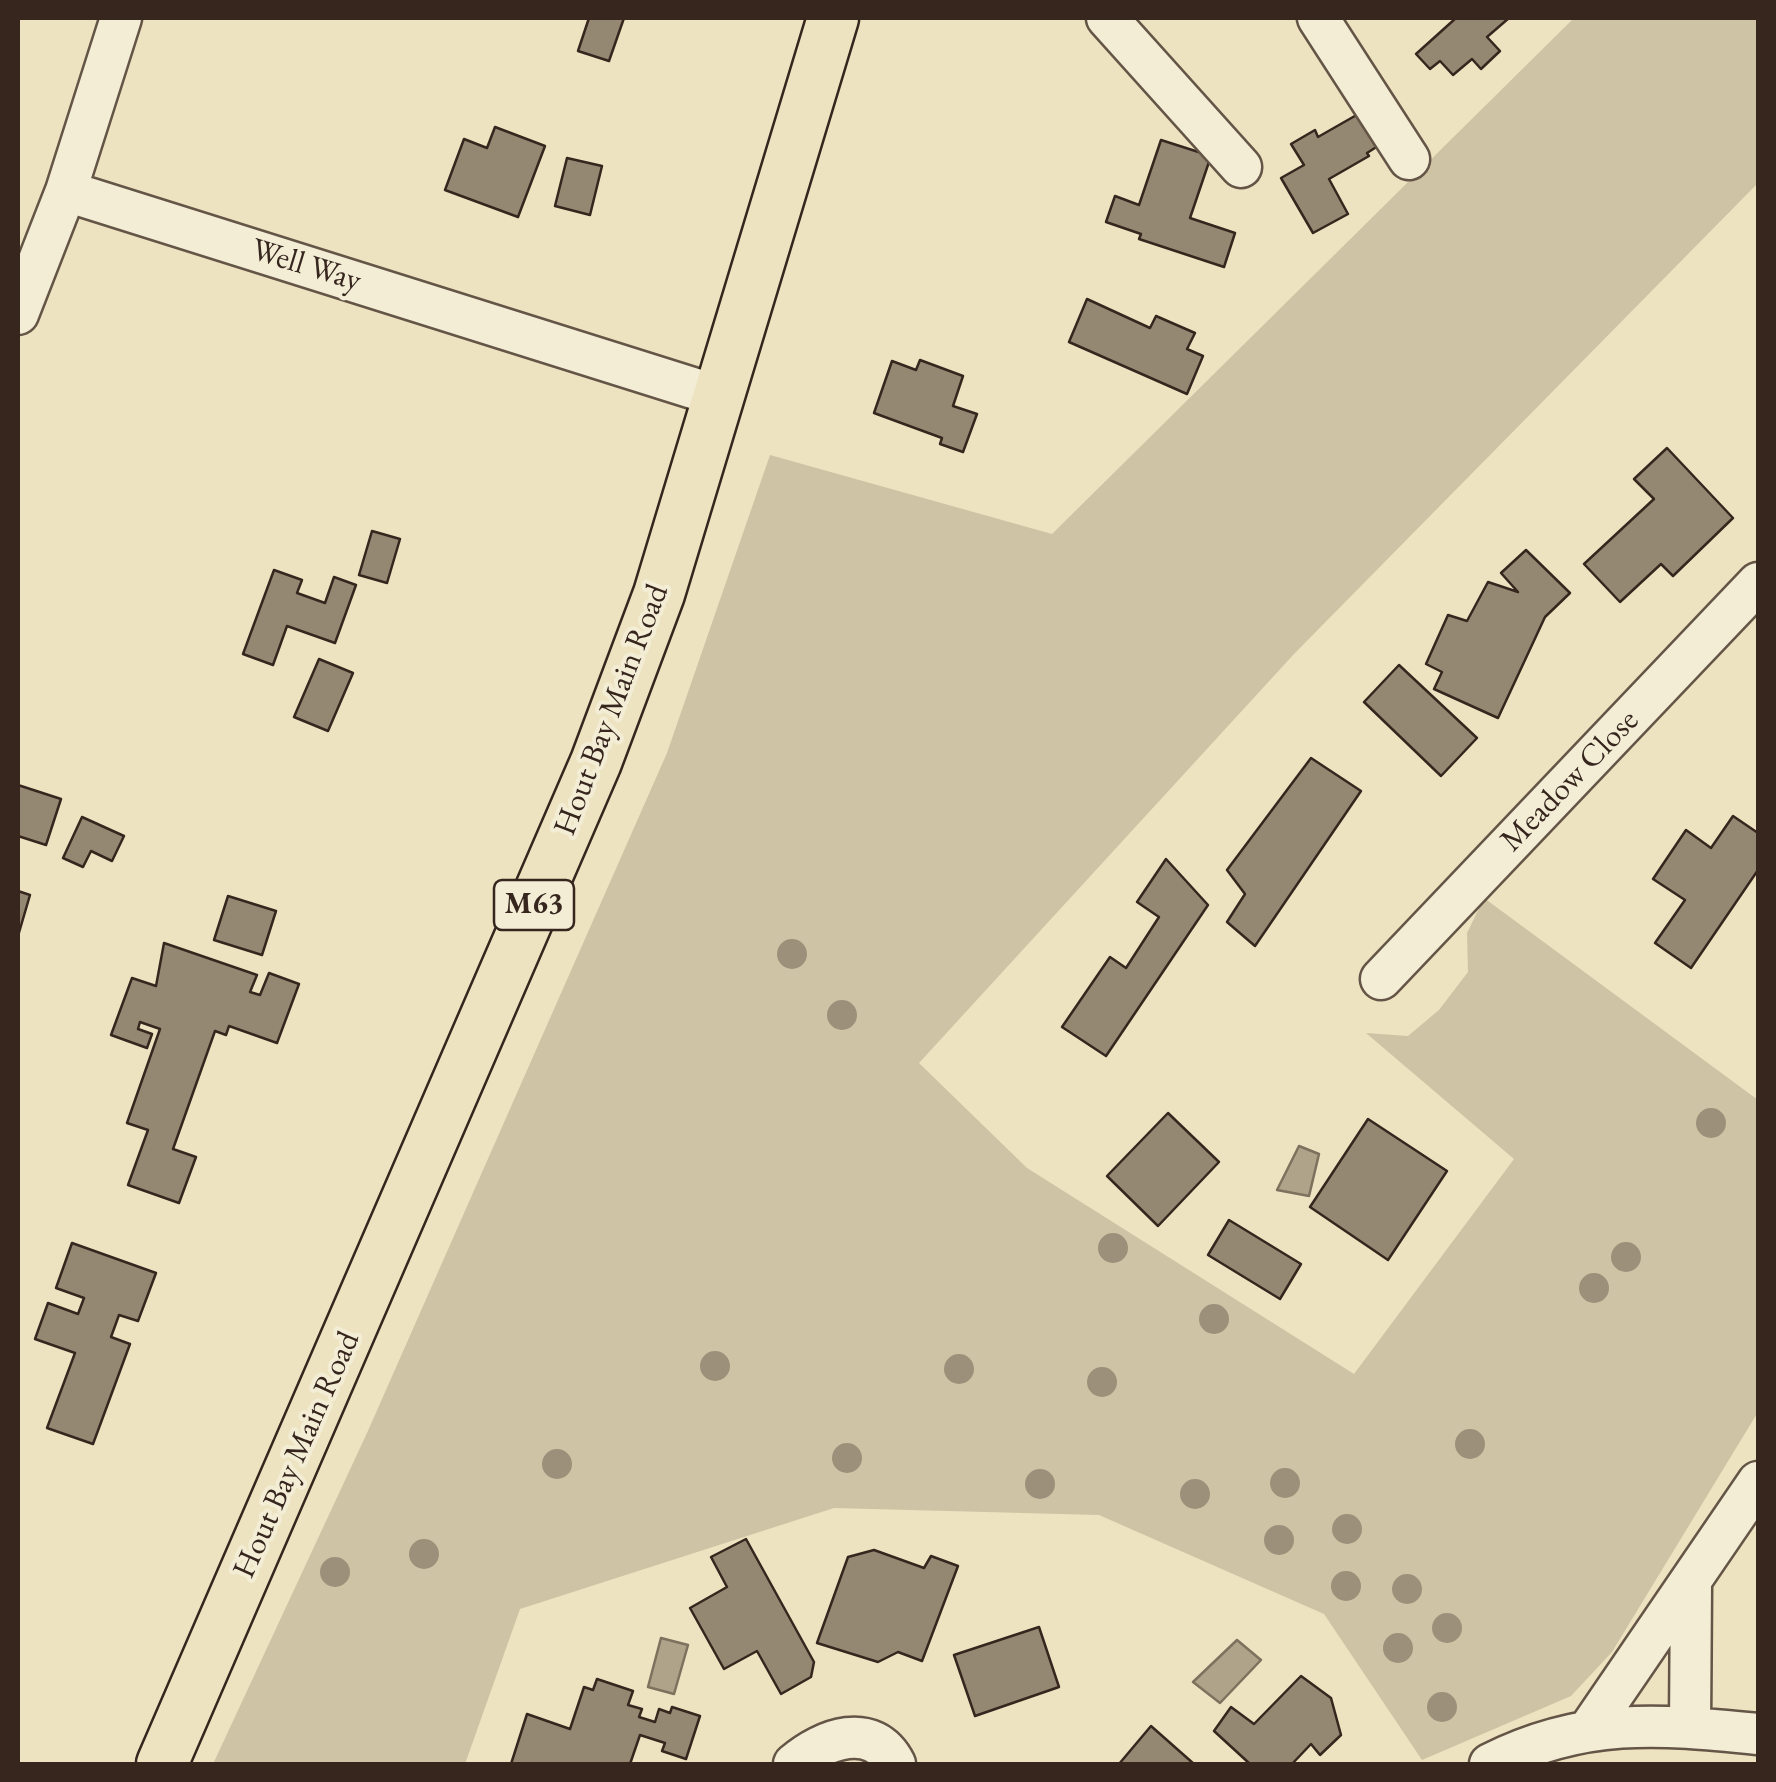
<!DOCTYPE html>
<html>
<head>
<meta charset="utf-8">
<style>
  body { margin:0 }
  #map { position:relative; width:1776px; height:1782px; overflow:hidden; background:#ede3c0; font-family:"EB Garamond",serif }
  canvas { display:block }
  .frame { position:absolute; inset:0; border:20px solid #36261e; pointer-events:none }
</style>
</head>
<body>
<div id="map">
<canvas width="1776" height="1782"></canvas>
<div class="frame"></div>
</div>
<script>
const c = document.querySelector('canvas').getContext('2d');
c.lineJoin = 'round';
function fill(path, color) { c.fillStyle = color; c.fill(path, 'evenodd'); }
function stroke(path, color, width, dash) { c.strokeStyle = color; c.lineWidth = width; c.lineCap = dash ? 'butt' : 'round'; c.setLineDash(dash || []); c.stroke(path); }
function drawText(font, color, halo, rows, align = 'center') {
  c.font = font + ' "EB Garamond",serif'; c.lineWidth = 8; c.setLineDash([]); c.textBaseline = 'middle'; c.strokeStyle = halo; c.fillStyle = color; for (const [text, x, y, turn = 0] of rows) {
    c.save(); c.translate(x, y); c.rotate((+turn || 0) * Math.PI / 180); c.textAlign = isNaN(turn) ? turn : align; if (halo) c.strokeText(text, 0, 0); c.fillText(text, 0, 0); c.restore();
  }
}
fill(new Path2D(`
  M1574,18h184v165l-464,471 -375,409 108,105 327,206 160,-215 -148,-126 42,3 31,-26 29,-38 -1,-39 17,-35 274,202v312l-146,240 -41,44 -149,64 -98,-146 -225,-99 -265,-7 -314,101 -55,155h-252l154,-331 300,-680 103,-298 282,79z`), '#cec3a4');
const water = new Path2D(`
  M1299,1146l20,8 -10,42 -32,-6z
  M661,1638l27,7 -14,49 -26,-7z
  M1237,1640l24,20 -41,43 -27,-21z`);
fill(water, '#afa389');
stroke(water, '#7f715e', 2.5);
const building = new Path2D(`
  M589,18h35l-15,43 -31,-10z
  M1456,18h53l-22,19 13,14 -19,18 -9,-10 -19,16 -13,-14 -10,8 -14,-15z
  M1360,113l18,33 -11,7 2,3 -40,23 19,35 -35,19 -32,-55 23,-13 -13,-21 24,-14 3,7z
  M495,127l50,19 -27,71 -73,-27 19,-51 23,9z
  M1161,140l50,16 -21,62 45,15 -11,34 -85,-28 2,-5 -35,-12 9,-26 24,9z
  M567,158l35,8 -12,49 -35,-9z
  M1087,299l63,29 6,-12 39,17 -8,16 16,7 -16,38 -118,-52z
  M920,360l43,16 -10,30 24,8 -14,38 -23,-8 2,-6 -68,-25 18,-52 24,9z
  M1667,448l66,70 -60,58 -12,-12 -41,38 -36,-38 70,-65 -20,-20z
  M372,531l28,8 -13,44 -28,-8z
  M1526,550l44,43 -25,24 -47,101 -64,-29 8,-17 -16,-8 22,-49 19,6 21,-39 30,10 -17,-19z
  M274,570l28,10 -5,13 28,10 9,-26 22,8 -21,58 -48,-17 -14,39 -30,-11z
  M319,659l34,14 -25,58 -34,-14z
  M1399,665l78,73 -36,38 -77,-74z
  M1311,758l50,33 -106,155 -28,-24 18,-28 -18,-24z
  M18,785l43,14 -15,46 -28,-9z
  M1733,816l25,17v37l-67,98 -36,-25 30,-43 -32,-21 33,-49 25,18z
  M82,817l42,19 -12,25 -21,-10 -8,16 -20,-9z
  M1166,859l42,46 -102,151 -44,-29 48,-70 16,11 33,-51 -22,-15z
  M18,891l12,4 -12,41z
  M228,896l48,15 -14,44 -48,-15z
  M164,943l93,32 -7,17 10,3 9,-22 30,11 -22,59 -48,-17 -3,9 -11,-4 -42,118 23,8 -17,46 -51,-18 20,-55 -21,-7 33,-94 -20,-7 -2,7 14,5 -5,14 -36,-13 21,-57 24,8z
  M1168,1113l51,49 -61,64 -51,-50z
  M1368,1119l79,52 -59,89 -78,-53z
  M1229,1220l72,44 -21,35 -72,-44z
  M72,1243l84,30 -18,48 -19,-6 -8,22 19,7 -37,100 -46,-16 28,-75 -40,-14 13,-36 30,11 6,-16 -28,-10z
  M746,1539l68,123 -3,15 -30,17 -24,-43 -33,18 -34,-61 37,-21 -16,-30z
  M874,1550l50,18 7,-12 27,10 -36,95 -24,-9 -20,10 -61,-19 31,-86z
  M1039,1627l20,60 -84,29 -21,-61z
  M1301,1676l30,22 10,37 -21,20 -9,-11 -19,20h-42l-36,-33 17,-24 23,17z
  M597,1679l36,12 -5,14 14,4 -3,8 16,5 4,-13 11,4 2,-6 28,9 -14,43 -24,-8 3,-8 -25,-8 -10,29h-119l16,-50 43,15 14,-42 9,3z
  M1151,1726l43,38h-75z`);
fill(building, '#958872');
stroke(building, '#36261e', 2.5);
const minor = new Path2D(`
  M1107,18l134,149
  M1318,18l91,141
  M66,191l652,205
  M18,314l48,-123 55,-173
  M1381,979l377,-396
  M1690,1727l1,-142
  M1590,1728l168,-246
  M794,1764c29,-25 79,-44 101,0
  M1490,1764c93,-47 168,-40 268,-30`);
const major = new Path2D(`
  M162,1764l434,-1002 63,-168 174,-576`);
stroke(minor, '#645546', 45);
stroke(major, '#36261e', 55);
stroke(minor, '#f3edd6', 40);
stroke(major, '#ede3c0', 50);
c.fillStyle = '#9d907a';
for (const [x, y] of [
  [792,954],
  [842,1015],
  [1711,1123],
  [1113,1248],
  [1626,1257],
  [1594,1288],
  [1214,1319],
  [715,1366],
  [959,1369],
  [1102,1382],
  [1470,1444],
  [847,1458],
  [557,1464],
  [1285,1483],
  [1040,1484],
  [1195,1494],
  [1347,1529],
  [1279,1540],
  [424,1554],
  [335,1572],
  [1346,1586],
  [1407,1589],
  [1447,1628],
  [1398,1648],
  [1442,1707]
]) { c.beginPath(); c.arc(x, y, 15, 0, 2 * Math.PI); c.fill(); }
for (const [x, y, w] of [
  [534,905,80]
]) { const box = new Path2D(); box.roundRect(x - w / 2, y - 25, w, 50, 8); c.fillStyle = '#f3edd6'; c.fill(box); stroke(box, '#36261e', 2.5); }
drawText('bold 30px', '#36261e', null, [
  ["M63",534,905]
]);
drawText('32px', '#36261e', '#f3edd6', [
  ["Well Way",306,266,17],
  ["Hout Bay Main Road",612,710,-69],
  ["Meadow Close",1570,781,-46],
  ["Hout Bay Main Road",297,1455,-66]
]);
</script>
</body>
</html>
